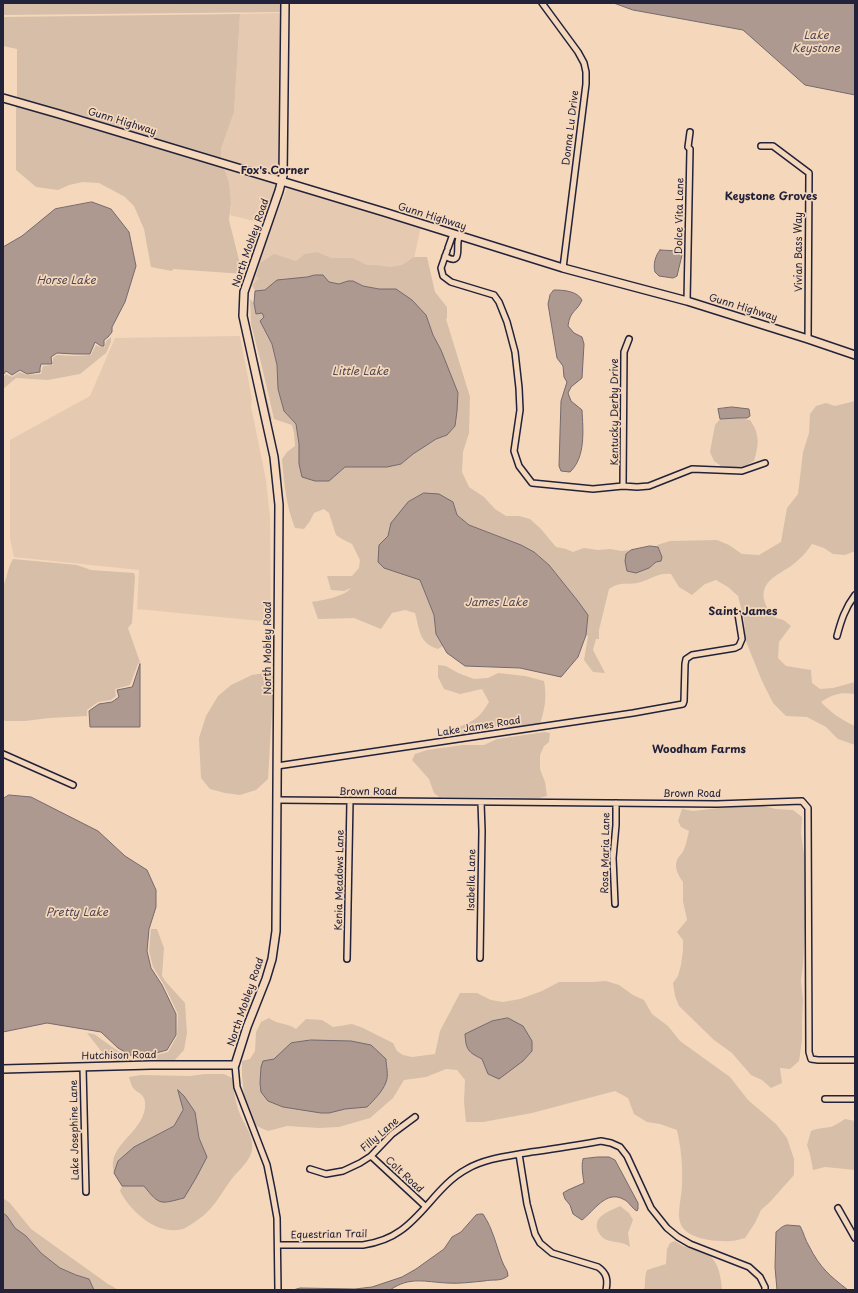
<!DOCTYPE html>
<html>
<head>
<meta charset="utf-8">
<style>
  body { margin:0 }
  #map { position:relative; width:858px; height:1293px; overflow:hidden; background:#f5d8bb; font-family:"Playpen Sans",sans-serif }
  canvas { display:block }
  .frame { position:absolute; inset:0; border:4px solid #22223b; pointer-events:none }
</style>
</head>
<body>
<div id="map">
<canvas width="858" height="1293"></canvas>
<div class="frame"></div>
</div>
<script>
const c = document.querySelector('canvas').getContext('2d');
c.lineJoin = 'round';
function fill(path, color) { c.fillStyle = color; c.fill(path, 'evenodd'); }
function stroke(path, color, width, dash) { c.strokeStyle = color; c.lineWidth = width; c.lineCap = dash ? 'butt' : 'round'; c.setLineDash(dash || []); c.stroke(path); }
function drawText(font, color, halo, rows, align = 'center') {
  c.font = font + ' "Playpen Sans",sans-serif'; c.lineWidth = 3.5; c.setLineDash([]); c.textBaseline = 'middle'; c.strokeStyle = halo; c.fillStyle = color; for (const [text, x, y, turn = 0] of rows) {
    c.save(); c.translate(x, y); c.rotate((+turn || 0) * Math.PI / 180); c.textAlign = isNaN(turn) ? turn : align; if (halo) c.strokeText(text, 0, 0); c.fillText(text, 0, 0); c.restore();
  }
}
fill(new Path2D(`
  M282,13l-2,165 -59,-18v-11l13,-38 6,-97z
  M223,166l56,17 -14,41 -35,-9 1,-12z
  M287,188l134,38 -11,51 -155,14 -6,-8z
  M240,336l12,63 -1,7 15,74 4,37 1,105 -134,-13 2,-39 -125,-13 -4,-18v-99l80,-44 25,-58z`), '#e5cab1');
fill(new Path2D(`
  M3,3h278v9l-278,3z
  M240,14l-6,98 -13,37v11l-204,-61v-50l-14,-3v-29z
  M16,103l207,63 6,17 2,20 -2,17 10,40 5,14 -71,-5 -1,2 -21,-4 -7,-38 -10,-23 -9,-9 -26,-14 -16,-1 -14,3 -11,5 -22,-3 -20,-17z
  M317,252l14,6h22l14,7h8l15,2 12,-2 12,-8h13l8,35 12,15v11l-1,1 24,78 -1,36 -6,19 -1,20 7,15 15,10 11,12 11,7h13l11,3 11,10 15,18 10,2 7,3 11,-4 14,2 12,-1 12,2 9,-1 -5,4 23,14 13,-11 -5,-12 13,-4 47,-1 12,5 13,9 17,1 22,-13 6,-34 11,-14 5,-42 6,-19 1,-19 6,-8 10,-3 9,3 20,-5v150l-10,4 -12,-1 -9,-6 -12,-4c-6,9 -13,16 -21,22 -13,9 -33,16 -26,37 2,4 3,8 5,11 5,5 8,4 13,6 3,1 5,4 8,6l-12,16 -1,16 8,8 25,4 1,13 8,6 13,-1 22,-6v12c-14,-2 -22,0 -34,8 9,10 22,19 34,24v19l-17,-6 -12,-12 -19,-10 -21,-1 -13,-13 -11,-22 -17,-42 -1,-20 -6,-23 -10,-9 -12,-7 -11,4 -13,11 -13,-8 -8,-13c-14,-2 -22,7 -34,9 -12,2 -16,-2 -28,6l-10,41v9h-3l-3,11 12,23 -12,-1 -9,-12 4,-24 -2,-1 2,-20 -11,-15 -28,-35 -15,-13 -13,-7 -52,-20 -12,-10 -4,-13 -61,21 -4,13 -9,9 14,26 9,2 18,7 14,35 2,19 7,12 -5,3c-19,-6 -18,-18 -23,-36l-10,-3 -13,3 -11,16 -27,-11 -36,1 -6,-17c11,-2 32,-5 39,-14l-7,3 -13,-1 -4,-14h25l7,-8 1,-8 -8,-16 -10,-5 -6,-4 -7,-22 -5,-4 -10,4 -4,8 -6,8 -9,-1c-9,-23 -11,-45 -13,-69l5,-7 8,-6 -1,-13 -2,-8 -18,-6 -12,-52 -11,-43 -1,-25 4,4 2,11 6,-1 2,4 -4,4 12,23 5,21 1,24 6,22 12,13 3,20v20l37,11 9,-8 56,-3 12,-10 23,-15 11,-4 8,-9 2,-15 1,-18 -17,-43 -8,-15 -7,-20 -30,-26h-17l-16,-3 -11,-5h-4l-9,3 -10,-2 -14,-7 -8,2 -30,3 -12,10 -10,1 -2,-6 6,-7 -3,-1 4,-14 14,-9 22,7 9,-7z
  M248,319l24,100 -3,2 8,39 3,2 2,17 -3,1 -32,-154z
  M111,337v5l-5,11 -26,21 -32,6 -32,-2 -13,11v-11l3,-4 6,3 8,-5 7,3 14,-1 2,-8 10,-1v-7l4,-3 18,1 16,-1 5,-10 4,2h5l1,-6z
  M737,418l13,2c10,14 9,25 4,41l-11,6 -11,1 -11,-2 -7,-5 -4,-9 5,-27 5,-6z
  M13,559l64,6 14,5 43,3 1,4 -3,46 -4,5 12,34 -2,2 -8,21 -15,4 1,7 -5,4 -13,2 -11,8v6l-38,2 -24,3h-19l-3,-1v-134c5,-9 4,-18 10,-27z
  M438,665l8,1 12,7 16,6 14,-1 10,-5 27,3 19,5c3,17 1,27 -4,43l-21,3h-24l-23,7 -10,1 -3,-8c17,-7 21,-10 30,-25l-7,-13 -22,5 -16,-5 -6,-12z
  M271,672l2,21 -5,86 -12,11 -16,5 -15,-2 -15,-4 -9,-11 -2,-40 7,-22 12,-20 13,-11 21,-10z
  M545,732l5,1 -1,9 -5,4 -4,9v14l5,13 2,14 -8,2 -100,-1 -5,-4 -5,-14 -17,-19 3,-6 12,-4 36,-5h21l13,-6z
  M754,804l22,5 17,1 9,7 -1,16 3,21 2,55 -3,56 -2,16 2,19 -1,21v19l-3,21 -9,8 -10,-1 2,15 -11,5 -9,-8 -11,-5 -19,-22 -18,-13 -35,-34 -4,-10 -2,-13 5,-7 3,-11 2,-15v-10l-6,-8 10,-12 -4,-19v-19c-5,-7 -10,-16 -5,-24 1,-2 3,-3 4,-5 4,-6 5,-14 7,-22l-8,-4 -3,-6 4,-12 11,2z
  M151,929h6l7,19 -2,28 4,6 19,21 2,30 -3,17 -12,13h-22l6,-8 12,-3 9,-16 1,-22 -14,-29 -11,-18 -4,-16z
  M606,981l13,4 14,10 11,5 8,14 16,12 12,15 50,36 18,23 28,24 11,14 7,21v16l-24,27 -9,8 -6,13 -10,15c-5,1 -10,3 -15,3 -16,1 -45,-2 -50,-19 -3,-10 2,-27 2,-37 1,-19 -1,-37 -5,-55l-17,-6 -13,-2 -13,-8 -6,-16 -13,-7 -83,22 -49,9h-17l-2,-20 1,-22 -8,-10 -11,-1 -20,8 -22,3 -11,18 -23,20 -31,9 -20,1 -32,-2 -19,5 -14,-6 -4,-15 -6,-15 -2,-20v-14l8,-2 5,-8 1,-19 5,-10 8,-4c9,7 16,4 27,11l10,-10 16,1 11,7 19,-3 11,4 30,15 4,8 6,4 9,2 23,-3 5,-23 20,-38h17l14,7 12,2 17,-3 22,-8 17,-9h32z
  M87,1033l7,1 41,29 -16,1 -14,-8z
  M205,1074h19l8,4c2,12 3,24 8,36 5,12 14,22 12,36 -1,10 -15,22 -21,30 -9,12 -16,26 -28,36 -4,3 -15,11 -20,13 -26,7 -52,-17 -63,-38l2,-5h22l63,-29 -8,-19 -4,-26 -16,-21 4,19 -9,16 -21,11 -35,24 -4,12c-8,-28 27,-38 31,-65 0,0 0,-5 0,-6 -1,-8 -7,-9 -11,-13 -3,-3 -4,-9 -5,-12l12,-2 49,1z
  M845,1119l10,2v49l-30,-3 -12,3 -3,-16 -3,-9 4,-14c7,-3 13,-3 20,-4 5,-2 9,-5 14,-8z
  M3,1198l7,5 21,26 77,55 11,6h-25l-5,-11 -13,-4 -16,-7 -19,-15 -15,-17 -11,-8 -8,-12 -4,-3z
  M620,1206l9,7 4,7 -5,13 2,14c-8,-6 -15,-4 -23,-7 -5,-2 -7,-5 -9,-9 -6,-15 12,-20 22,-25z
  M675,1241c3,2 7,5 11,6 6,3 12,2 18,5 14,6 17,24 18,38h-78c2,-7 0,-13 3,-20l19,-6 1,-15 3,-6z`), '#d6bea8');
const water = new Path2D(`
  M614,3h241v92l-50,-10 -62,-55 -110,-20z
  M92,202l19,7 18,23 7,34 -11,36 -13,25v5l-4,5 -4,3v6h-3l-6,-4 -5,12h-15l-18,-1 -6,4 1,7h-11l-1,4v4l-13,2 -7,-4 -8,5 -6,-4 -3,4v-128l19,-11 33,-27z
  M660,250l19,1 3,4 -5,21 -4,2 -14,-2 -4,-4c-2,-7 0,-16 5,-22z
  M315,275h8l6,7 10,2 9,-3h5l10,5 16,3h17l16,11 14,15 7,20 8,15 17,43 -1,18 -2,15 -8,9 -11,4 -23,15 -12,10 -14,3h-42l-16,14h-14l-13,-4 -3,-13v-20l-3,-20 -12,-13 -6,-22 -1,-24 -5,-21 -12,-23 4,-4 -2,-4 -6,1 -2,-11 1,-12 10,-1 12,-10 30,-3z
  M554,290c10,0 23,1 28,10 -5,12 -12,10 -14,26l6,7 8,4 2,7 -2,34 -11,9 -3,6 3,8 11,9c1,19 4,47 -12,62l-9,-1 -2,-5 2,-65 6,-19 -3,-5 -1,-11 -6,-8 -9,-54 2,-9z
  M732,407l17,2 1,7 -3,2h-10l-17,1 -2,-10z
  M424,493l15,1 14,8 4,13 12,10 52,20 13,7 15,13 28,35 11,15 -2,20 -8,22 -17,20 -41,-9 -55,-2 -18,-13 -11,-19 -2,-19 -14,-35 -36,-12 -6,-6 1,-17 9,-9 3,-13 17,-21z
  M650,546l8,1 4,10 -1,4 -5,1 -7,6 -13,5 -9,-2 -2,-10 1,-7 5,-4z
  M140,664v63h-50l-1,-16 10,-7 13,-2 7,-5 -2,-7 15,-3z
  M9,795l22,2 67,34 27,25 22,14 9,20v17l-7,22 -2,22 4,17 11,17 14,29v21l-9,15 -18,5 -17,1 -14,-8 -17,-16 -54,-9 -44,9v-233z
  M508,1018l15,8 9,15v10l-9,10 -24,18 -11,-5 -6,-15c-14,-7 -16,-9 -17,-25l27,-13z
  M311,1040l40,1 20,4 15,14c0,7 3,16 0,23 -3,9 -12,18 -19,25l-22,2 -16,4h-8l-38,-6 -15,-6 -7,-9 -1,-9 1,-16 2,-6 11,-2 17,-16z
  M178,1090l6,6 11,16 4,26 8,19 -11,21 -12,20c-24,6 -24,8 -40,-12h-22l-8,-13 4,-12 16,-14 40,-21 9,-16z
  M598,1157h11l6,3 23,43v6l-1,2c-6,-3 -7,-9 -14,-12 -17,-9 -29,12 -41,21l-9,-6 -3,-9 -5,-6 -2,-6 5,-3 16,-7c-1,-7 -3,-17 -1,-24z
  M3,1213l4,3 8,12 11,8 15,17 19,15 16,7 13,4 5,11h-91z
  M480,1214h3c10,15 13,31 19,47 2,6 6,9 6,15 -8,6 -15,3 -24,5 -12,1 -25,3 -37,2 -22,-1 -37,-7 -57,7h-97l7,-2 55,1 17,-2 30,-10 14,-8 28,-20 8,-12 9,-5 15,-17z
  M787,1225l13,1c4,7 5,14 9,20 11,22 21,30 39,44h-71l-2,-23 1,-35 6,-5z`);
fill(water, '#ad9990');
stroke(water, '#75696e', 1);
const street = new Path2D(`
  M542,3l36,49 6,11 2,9v12l-23,184
  M761,146h12l36,27 -1,166
  M448,248l5,-14
  M447,251l-6,17 2,8 8,6 43,13 5,7 8,20 8,30 4,36 1,22 -6,41 5,15 13,17 61,6 30,-3 14,1 12,-1 43,-17 50,2 23,-8
  M445,256c16,10 12,-6 13,-14 0,-2 1,-4 2,-6
  M687,301l3,-152 -2,-2 2,-15
  M623,486l1,-134 5,-13
  M837,636c4,-15 8,-28 18,-41
  M3,754l70,31
  M277,766l356,-53 50,-9 1,-3 1,-37 1,-5 6,-4 43,-7 4,-2 3,-7 -4,-25
  M277,800l440,4 85,-3 6,7 1,244 2,7 7,1h37
  M615,904l-2,-46 3,-33v-22
  M480,958l2,-127 -1,-29
  M347,959l3,-158
  M235,1065l2,22 30,78 5,25 5,28 1,72
  M83,1067l3,125
  M825,1099h30
  M519,1154l8,50 8,30 5,9 12,10 46,14c9,6 10,13 8,23
  M371,1156l54,50
  M310,1169l16,5 17,-3 17,-8 11,-7 21,-22 23,-17
  M838,1208l17,30
  M278,1245h85c13,-2 26,-6 37,-14 25,-17 39,-47 67,-62 19,-11 43,-13 64,-17 24,-3 47,-7 70,-11l10,2 9,4 7,9 24,52 16,20 11,9 12,7 59,23 11,10 5,10v3`);
const secondary = new Path2D(`
  M3,98l56,16 325,98 179,56 124,33 121,38 47,16
  M3,1069l148,-4h84l12,-38 19,-48 6,-20 4,-28 3,-426 -5,-48 -31,-141 1,-24 35,-101 4,-15 2,-173`);
stroke(street, '#22223b', 8);
stroke(secondary, '#22223b', 10);
stroke(street, '#f5d8bb', 5);
stroke(secondary, '#f5d8bb', 7);
drawText('10px', '#22223b', '#f5d8bb', [
  ["Gunn Highway",122,122,17],
  ["Donna Lu Drive",571,128,-83],
  ["Dolce Vita Lane",680,216,-89],
  ["Gunn Highway",432,217,17],
  ["North Mobley Road",251,243,-71],
  ["Vivian Bass Way",799,252,-90],
  ["Gunn Highway",743,308,17],
  ["Kentucky Derby Drive",615,412,-90],
  ["North Mobley Road",268,648,-90],
  ["Lake James Road",479,727,-9],
  ["Brown Road",368,792],
  ["Brown Road",692,794],
  ["Rosa Maria Lane",606,853,-89],
  ["Kenia Meadows Lane",340,880,-89],
  ["Isabella Lane",472,880,-89],
  ["North Mobley Road",246,1002,-71],
  ["Hutchison Road",119,1056,-1],
  ["Lake Josephine Lane",75,1130,-91],
  ["Filly Lane",380,1135,-41],
  ["Colt Road",404,1175,43],
  ["Equestrian Trail",329,1235,-1]
]);
drawText('italic 11px', '#4c4654', '#f5d8bb', [
  ["Lake",816,36],
  ["Keystone",816,49],
  ["Horse Lake",66,281],
  ["Little Lake",360,372],
  ["James Lake",496,603],
  ["Pretty Lake",77,913]
]);
drawText('bold 11px', '#22223b', '#f5d8bb', [
  ["Fox's Corner",275,171],
  ["Keystone Groves",771,197],
  ["Saint James",743,612],
  ["Woodham Farms",699,750]
]);
</script>
</body>
</html>
